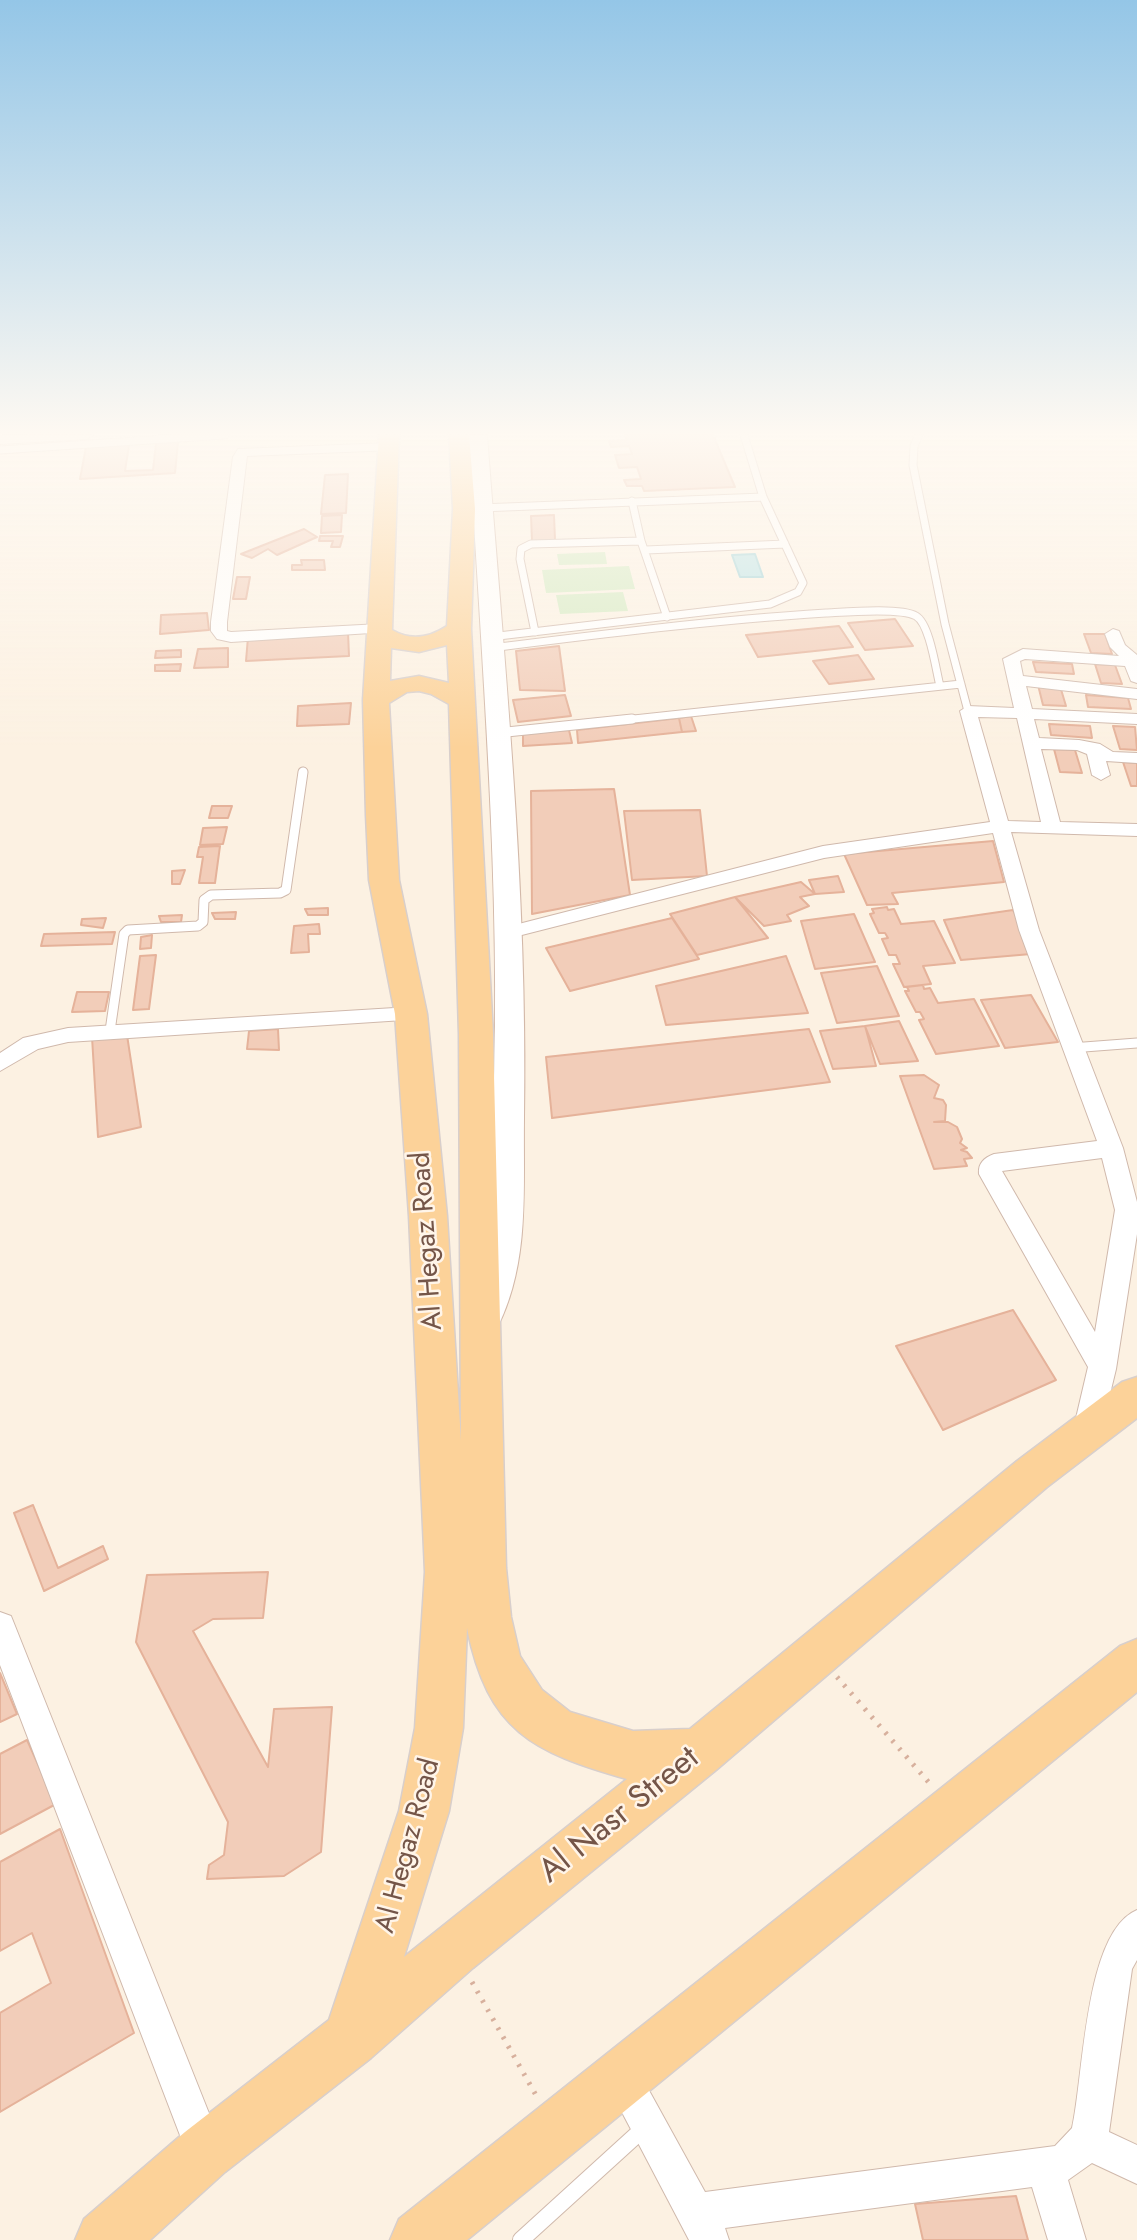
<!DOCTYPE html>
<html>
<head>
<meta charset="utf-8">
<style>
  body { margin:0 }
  canvas { display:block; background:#fcf1e2 }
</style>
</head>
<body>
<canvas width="1137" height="2240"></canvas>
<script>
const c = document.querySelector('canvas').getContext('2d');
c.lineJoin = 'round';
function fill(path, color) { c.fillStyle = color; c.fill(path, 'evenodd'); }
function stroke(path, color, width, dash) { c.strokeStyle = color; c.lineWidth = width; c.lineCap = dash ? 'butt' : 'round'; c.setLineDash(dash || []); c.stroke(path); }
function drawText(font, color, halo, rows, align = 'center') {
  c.font = font + ' Jost,sans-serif'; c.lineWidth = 5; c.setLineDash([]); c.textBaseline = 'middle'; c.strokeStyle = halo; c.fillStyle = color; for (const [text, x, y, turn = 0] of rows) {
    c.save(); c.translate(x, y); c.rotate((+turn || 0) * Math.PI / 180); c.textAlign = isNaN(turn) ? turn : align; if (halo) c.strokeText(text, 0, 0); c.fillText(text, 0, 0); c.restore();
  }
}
fill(new Path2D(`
  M605,552l2,12 -48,1 -2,-11z
  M629,566l6,23 -89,4 -4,-23z
  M623,592l5,19 -68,3 -4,-19z`), '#d4eac1');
const water = new Path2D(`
  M755,554l8,23h-23l-8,-22z`);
fill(water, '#b7e2e6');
stroke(water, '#9dd2d8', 2);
const building = new Path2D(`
  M625,435h88l22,52 -91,4 -2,-5h-15l-3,-6 17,-1 -4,-12 -18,1 -4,-13 17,-1 -3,-8 -18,1 -2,-6 18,-1z
  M178,442l-3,31 -95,6 6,-32 43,-2 -4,26 28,-1 3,-27z
  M348,474l-2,39 -25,1 4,-39z
  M342,515l-1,17 -20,1 1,-17z
  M554,515l1,25 -23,1 -1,-25z
  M304,529l13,8 -40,18 -9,-6 -16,9 -11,-4z
  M320,536h23l-3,11h-9l2,-6h-14z
  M301,560h23l1,10h-33v-5h10z
  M237,577h13l-4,22h-13z
  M207,613l2,17 -49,4 1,-19z
  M895,619l18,27 -48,4 -17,-27z
  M839,626l14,21 -95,10 -12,-22z
  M348,632l1,24 -103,5 2,-24z
  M1084,634h21l7,20 -21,-1z
  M559,646l6,45 -45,-1 -4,-39z
  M228,648v19l-34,1 4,-19z
  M181,650v7l-26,1 1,-7z
  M858,655l16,24 -45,5 -16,-23z
  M1033,662l39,2 2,10 -38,-2z
  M181,664l-1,7h-25v-6z
  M1095,664l20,1 7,19 -21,-1z
  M1038,685l22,1 6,20 -23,-1z
  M565,695l6,21 -53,6 -5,-22z
  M1086,695l42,3 3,11 -43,-2z
  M351,703l-2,21 -52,2 1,-20z
  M691,716l5,15 -14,1 -3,-14z
  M679,718l3,14 -104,11 -1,-13z
  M1049,724l41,2 2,12 -41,-3z
  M1113,726l22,1 2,23 -17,-1z
  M569,730l3,13 -49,3v-13z
  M1054,749l21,1 7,23 -22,-1z
  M1123,762l14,1v23h-6z
  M614,789l16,106 -98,19 -1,-123z
  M212,806h20l-4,12h-19z
  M700,810l7,66 -75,4 -8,-69z
  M227,827l-4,17 -23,1 3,-17z
  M993,841l11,41 -112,11 6,11 -31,1 -23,-51z
  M220,846l-5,37h-16l4,-26h-6l2,-10z
  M185,870l-5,14h-8v-13z
  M838,876l6,16 -29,2 -6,-14z
  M801,882l14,12 -15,3 9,9 -22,9 4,6 -27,5 -29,-29z
  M735,897l33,41 -71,17 -27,-41z
  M887,907l1,3 6,-1 7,15 33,-3 21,42 -32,3 8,18 -27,3 -11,-23h7l-4,-9h-7l-7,-16 6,-1 -3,-5h-6l-9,-19 4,-1 -2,-4z
  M328,908v7h-20l-3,-6z
  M1013,910l11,20 7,24 -70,6 -17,-40z
  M236,912l-1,7h-20l-3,-6z
  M854,914l21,48 -60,7 -14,-48z
  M182,915l-1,7h-20l-2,-6z
  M106,918l-3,10 -22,-3 1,-6z
  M672,918l27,41 -129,32 -24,-43z
  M319,924l1,10h-12l1,18 -18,1 3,-27z
  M115,932l-3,12 -71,2 3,-12z
  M152,935l-1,13 -11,1 1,-12z
  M156,955l-7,54 -16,1 7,-54z
  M786,956l22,57 -142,12 -10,-39z
  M877,966l22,50 -62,7 -16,-50z
  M923,985l1,4 6,-1 8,15 36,-4 25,47 -63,8 -17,-34 5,-1 -4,-7h-4l-11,-21h4l-2,-4z
  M77,992h32l-4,19 -33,1z
  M1031,995l27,47 -53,6 -24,-48z
  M899,1021l19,40 -38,3 -15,-38z
  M865,1026l11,40 -43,3 -13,-38z
  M278,1029l1,21 -32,-1 2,-18z
  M809,1029l21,53 -278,36 -6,-61z
  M127,1035l14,92 -43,10 -6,-100z
  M924,1075l15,10 -5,13 9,2 3,5 -1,16 -11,1h14l9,5 5,12 -2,4 7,5 -6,2 6,2 5,6 -8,1 3,7 -33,3 -34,-93z
  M1013,1310l43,70 -113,50 -47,-84z
  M33,1505l25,63 45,-22 5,13 -64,32 -30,-78z
  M268,1572l-5,46 -50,1 -20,12 75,136 6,-58 58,-2 -11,145 -37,24 -77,3 2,-14 15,-10 4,-33 -92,-180 11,-67z
  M0,1673l17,41 -17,8z
  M27,1740l29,64 -56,30v-80z
  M60,1829l74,204 -134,79v-99l51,-30 -19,-50 -32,18v-89z
  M1016,2196l12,44h-105l-8,-36z`);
fill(building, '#f2cdb9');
stroke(building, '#e5b29a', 2);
const laneFar2 = new Path2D(`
  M919,435l-5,11 -1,19 32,159 23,87
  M0,450l225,-15
  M632,501l9,40 26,76
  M480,508l283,-11
  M646,550l139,-6
  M535,632l-15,-73 1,-10 10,-5 110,-3
  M490,637l280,-33 28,-12 5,-9 -40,-86 -19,-62
  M491,648c111,-14 223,-28 335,-35 19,-1 75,-6 90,3 14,8 20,55 24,70
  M615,721l346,-37`);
const laneFar1 = new Path2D(`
  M497,733l135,-14
  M110,1031l14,-97 4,-4 70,-4 5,-4 1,-22 7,-5 69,-2 6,-3 17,-118
  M1071,1048l66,-5`);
const lane = new Path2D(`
  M521,2240l122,-111`);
const street = new Path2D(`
  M27,435h66l-6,4 -87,5v-8z
  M389,443l5,1v6l-147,6 -20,166v9l4,1 149,-8 6,2 2,3 -2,3 -155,10 -14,-3 -6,-8v-9l22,-165 5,-8z
  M1113,629l6,2 6,14 12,10v28l-6,-2 -6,-15 -100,-7 -5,2 3,15 114,13v10l-111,-13 6,23 105,5v10l-103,-5 5,19 40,2 21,4 13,8 24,1v10l-31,-2 4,14 -9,5 -9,-5 -5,-21 -10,-4 -36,-1 19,73 77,2v12l-126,-4 28,98 84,218 14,54v32l-21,135 -15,62 -4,8 -10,4 -10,-4 -4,-8 15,-64 -109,-193c-1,-11 5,-16 15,-20l103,-13 -78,-211 -26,-97 -169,25 -314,80 -7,-2 -3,-4 3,-4 320,-82 167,-24 -30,-111 8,-5 46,2 -11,-49 20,-10 96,7 -9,-9 -5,-13zM978,717l39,1 24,104 -33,-1zM1102,1158l13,52 -20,122 -93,-161z
  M411,1007l8,2 3,5 -3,5 -351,23 -30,7 -38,22v-18l23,-15 45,-10z
  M0,1612l11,4 4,10 209,525 -6,13 -13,6 -13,-6 -6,-13 -186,-486z
  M1137,1910v50l-5,9 -23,163 28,13v39l-45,-21 -24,17 18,60h-38l-16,-53 -307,41 4,12h-40l-85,-162 5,-13 13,-5 13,5 70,127 350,-46 17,-18c12,-51 12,-196 65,-218z`);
const secondary = new Path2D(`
  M469,435h18c17,227 41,455 37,683 -1,70 6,144 -26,208l-13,4 -13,-4 -5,-10c28,-64 23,-135 26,-203 9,-226 -12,-452 -24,-678z`);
const primary = new Path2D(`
  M379,435h20l-7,195c19,11 37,8 55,-4l6,-117 -4,-74h20l6,74 -4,120 22,405 13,534 5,49 9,39 22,34 28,22 63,19 57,-2 327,-268 105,-79 15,-5v41l-90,69 -331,283 -243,198 -102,90 -146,114 -75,68h-75l9,-21 101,-87 144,-112 70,-209 16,-83 10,-156 -16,-356 -14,-202 -26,-134 -3,-65 -3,-115zM447,645l2,38 -30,-7 -29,5 1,-33 28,4zM419,691l12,3 18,10 10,330 2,407 -14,-225 -20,-202 -28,-134 -10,-177 18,-11zM467,1628c21,103 65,124 160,151l-223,178 45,-146 14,-83z
  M1137,1639v53l-670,548h-77l9,-21 721,-573z`);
stroke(laneFar2, '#d0b9ac', 9);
stroke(laneFar1, '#d0b9ac', 11);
stroke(lane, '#d0b9ac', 18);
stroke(street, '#d0b9ac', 2);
stroke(secondary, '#d3b9a9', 2);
stroke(primary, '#d8cfcc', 3);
stroke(new Path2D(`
  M837,1677l94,108
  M472,1982l65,115`), '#d7b09d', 5, [2.5, 8]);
stroke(laneFar2, '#fff', 7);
stroke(laneFar1, '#fff', 9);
stroke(lane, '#fff', 16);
fill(street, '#fff');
fill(secondary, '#fff');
fill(primary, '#fcd299');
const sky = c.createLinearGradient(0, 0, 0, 748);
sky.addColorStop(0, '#94c6e7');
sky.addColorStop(0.58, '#fef9f2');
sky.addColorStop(1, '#fef9f200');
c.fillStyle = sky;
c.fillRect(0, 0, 1137, 748);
drawText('28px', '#745548', '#fff5e9', [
  ["Al Hegaz Road",428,1241,-94],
  ["Al Hegaz Road",409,1846,-75]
]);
drawText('33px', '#745548', '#fff5e9', [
  ["Al Nasr Street",620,1816,-39]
]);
</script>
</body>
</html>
